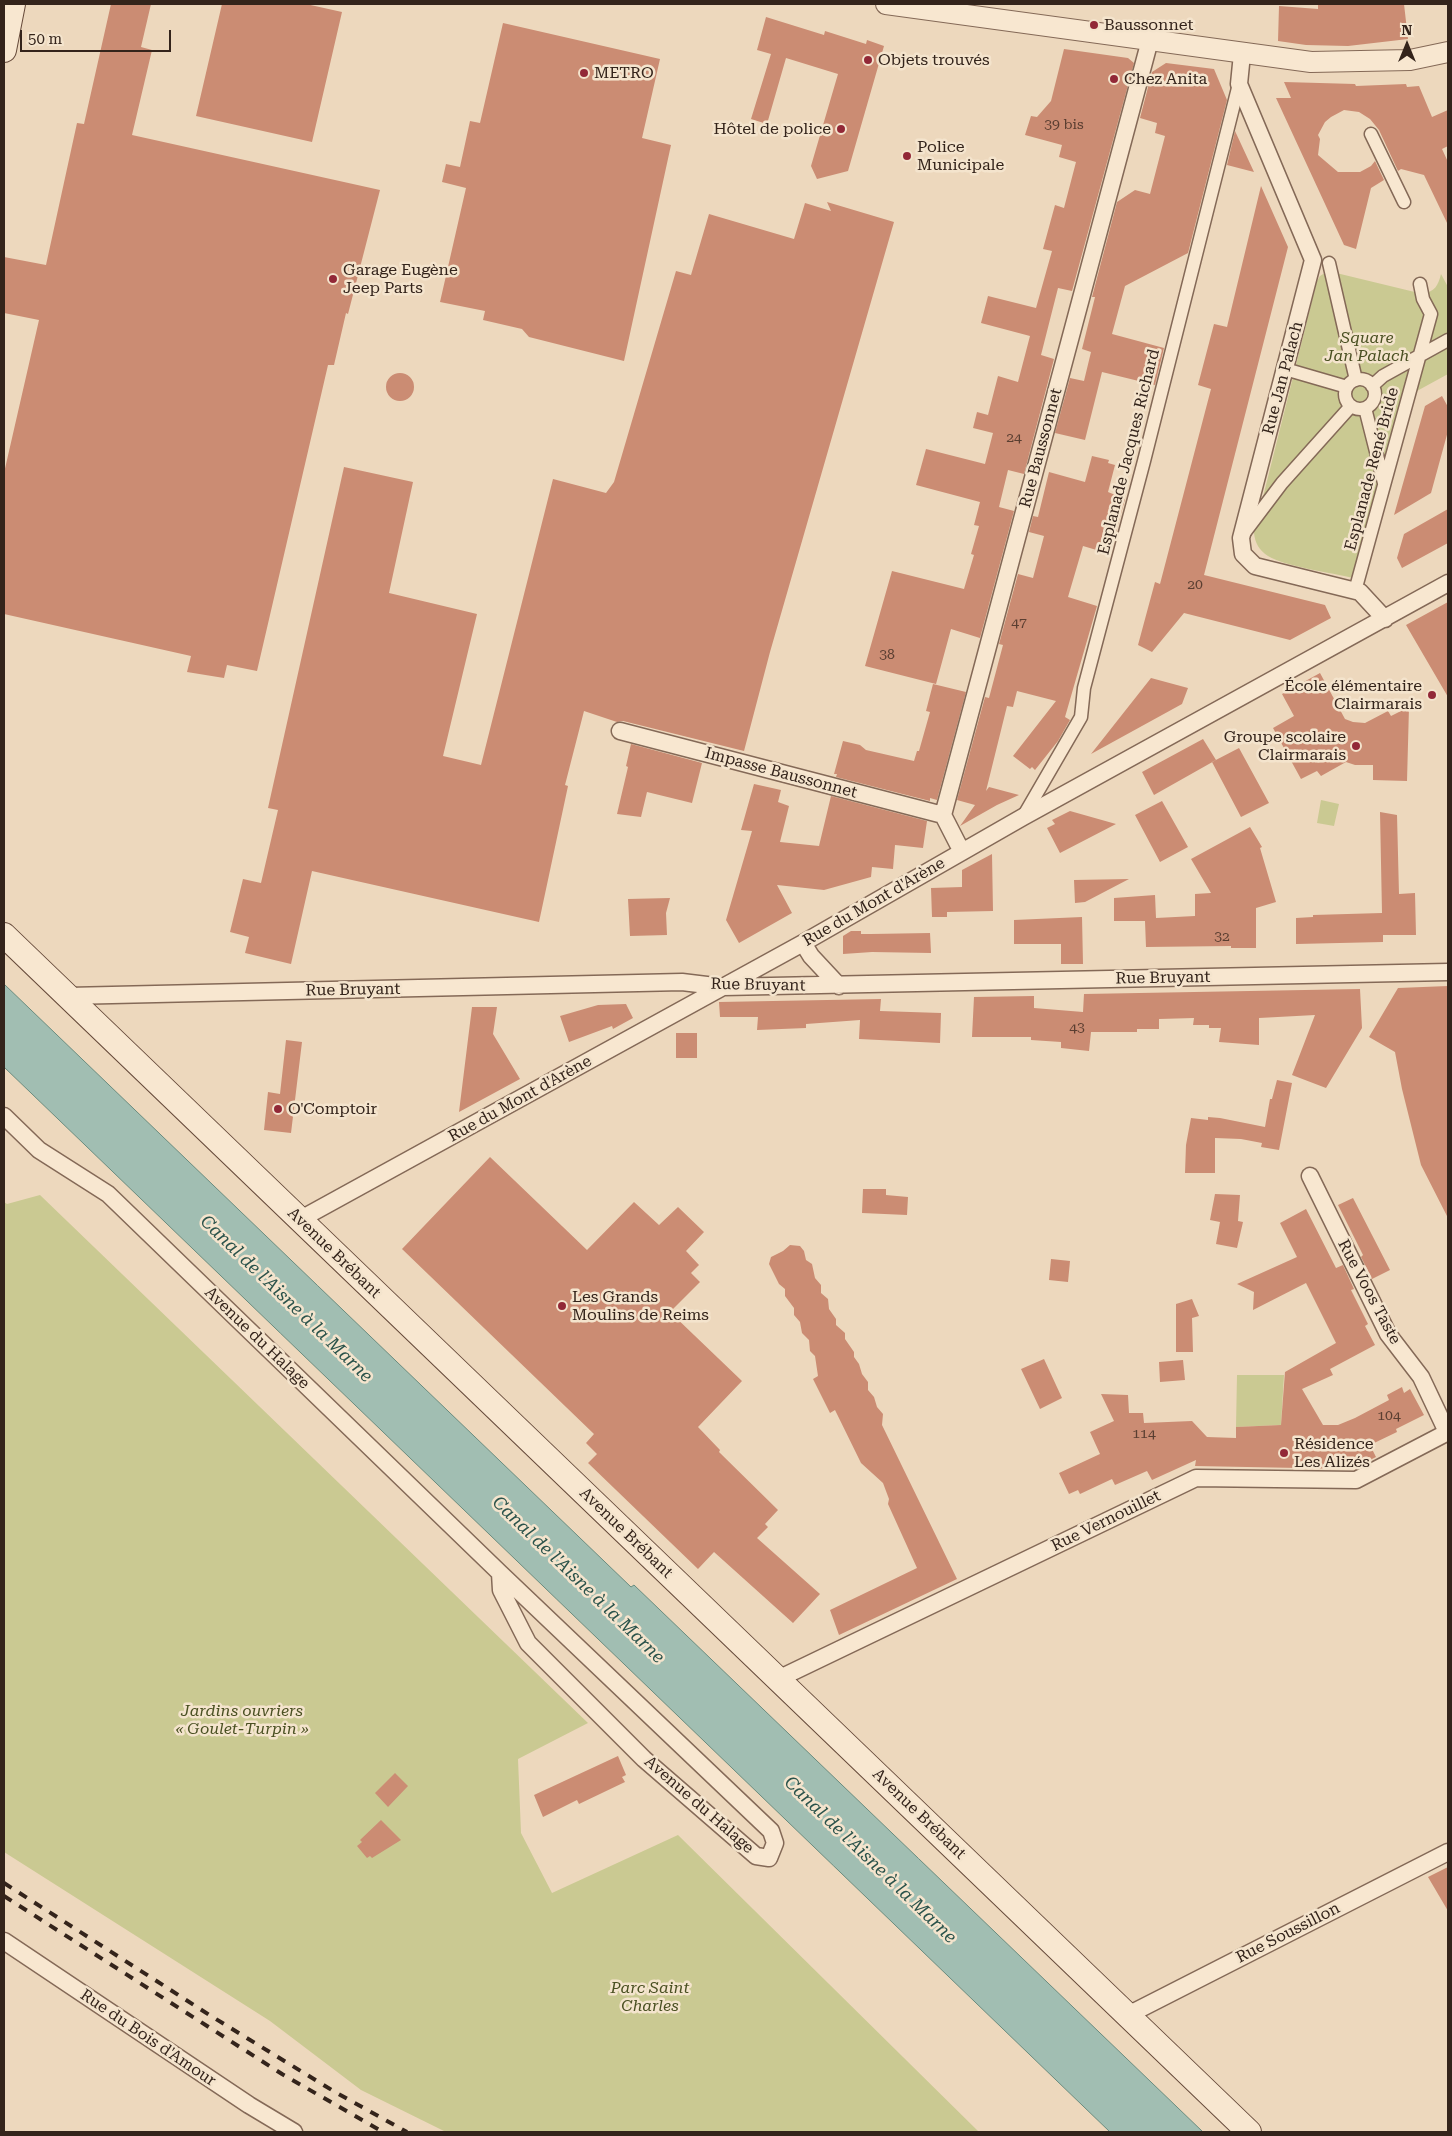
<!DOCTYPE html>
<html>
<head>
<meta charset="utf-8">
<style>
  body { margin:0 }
  #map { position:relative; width:1452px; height:2136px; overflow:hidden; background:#edd8bd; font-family:"Roboto Serif",serif }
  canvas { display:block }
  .frame { position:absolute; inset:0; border:5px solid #34241b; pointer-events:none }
  .north { position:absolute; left:1382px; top:20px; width:50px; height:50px; -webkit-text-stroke:4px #f4e4cd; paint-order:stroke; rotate:0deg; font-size:14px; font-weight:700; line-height:20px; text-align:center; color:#34241b }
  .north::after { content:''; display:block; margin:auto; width:18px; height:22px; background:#34241b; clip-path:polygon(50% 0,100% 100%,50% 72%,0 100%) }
  .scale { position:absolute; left:20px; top:30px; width:151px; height:22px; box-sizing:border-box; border:2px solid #34241b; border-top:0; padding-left:6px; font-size:15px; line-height:18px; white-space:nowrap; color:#34241b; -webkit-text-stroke:4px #f4e4cd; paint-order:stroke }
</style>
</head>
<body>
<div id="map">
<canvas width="1452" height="2136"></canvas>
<div class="frame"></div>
<div class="north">N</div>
<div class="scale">50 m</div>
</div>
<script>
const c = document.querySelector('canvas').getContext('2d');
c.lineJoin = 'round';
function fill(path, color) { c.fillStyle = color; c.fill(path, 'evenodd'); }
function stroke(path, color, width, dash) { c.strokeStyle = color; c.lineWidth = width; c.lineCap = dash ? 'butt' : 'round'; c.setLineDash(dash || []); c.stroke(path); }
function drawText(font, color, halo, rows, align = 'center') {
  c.font = font + ' "Roboto Serif",serif'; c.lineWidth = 5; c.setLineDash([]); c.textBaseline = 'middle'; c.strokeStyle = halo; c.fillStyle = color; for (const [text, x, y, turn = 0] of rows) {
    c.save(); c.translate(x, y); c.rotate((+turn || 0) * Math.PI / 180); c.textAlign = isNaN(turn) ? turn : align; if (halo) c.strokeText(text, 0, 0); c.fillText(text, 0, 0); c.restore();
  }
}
fill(new Path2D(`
  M1328,271l95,23c12,-3 15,-8 18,-20l7,13v87l-42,23 -53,181c-20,-5 -70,-12 -85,-22 -9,-6 -13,-13 -14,-23l63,-252 3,-5z
  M1321,800l18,4 -5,22 -17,-3z
  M40,1195l548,528 -70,36 3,74 31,60 126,-58 301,297h-533l-85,-42 -91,-69 -266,-169v-650l3,2z
  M1237,1375h47l-3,50 -45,2z`), '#cac992');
const water = new Path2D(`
  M4,984l627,603 3,-2 569,547h-93l-1106,-1065z`);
fill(water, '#a1beb2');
stroke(water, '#698b7e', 1);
fill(new Path2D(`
  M111,4h40l-10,43 11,3 -20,85 248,55 -32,124 -2,-1 -12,52h-6l-71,306 -30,-6 -3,13 -37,-6 4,-16 -187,-42v-141l35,-153 -35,-7v-56l42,8 31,-142 7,1z
  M222,4h84l36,8 -30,130 -116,-26z
  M1318,4h86l4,35 -60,7 -42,-1 -28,-4 1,-35 39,3z
  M766,17l58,18 1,-4 41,13 1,-4 17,6 -36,125 -31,8 -6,-13 27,-92 -52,-16 -19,66 -16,-5 20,-65 -14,-4z
  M503,23l157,36 -18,79 29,7 -47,216 -95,-24 -7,-8 -39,-9 2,-9 -45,-9 26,-114 -24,-6 4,-18 14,3 10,-46 10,2z
  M1064,49l64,9 6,5 -62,228 -14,-3 -17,67 13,4 -30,115 -16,-4 -9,37 15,4 -34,127 -29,-9 -15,55 -71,-18 27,-95 72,18 10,-34 -3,-1 8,-28 -5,-1 6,-23 -64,-17 10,-36 59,15 8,-31 -20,-5 4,-16 11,3 10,-39 20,6 12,-46 -49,-13 7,-27 48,12 16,-57 -9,-2 12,-44 9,3 12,-46 -17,-5 3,-12 -37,-10 6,-19 6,1 14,-16z
  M1166,63l48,6 13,31 -39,153 -63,33 -13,48 52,14 -9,37 -53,-13 -17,68 -30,-7 15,-55 14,3 7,-29 -9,-3 13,-52h-3l25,-95 18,-12 15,4 15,-58 -10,-3 2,-10 -17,-5 12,-46z
  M1284,82l71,2 1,2 50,-2 1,3 12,-1 13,31 16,-7v36l-6,3 6,13v63l-24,-50 -23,-6 -3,2 -19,-41 -9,-11 -11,-7 -15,-2 -13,7 -6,5 -7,13 2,4 -2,16 20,17h22l11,-6 4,-5 9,19 -13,8 -15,61 -12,-4 -68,-147h15z
  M1235,131l19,41 -27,-7z
  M1261,186l27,61 -84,328 121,30 6,13 -41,22 -106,-27 -32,39 -14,-7 17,-63 5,2 51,-195 -13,-4 16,-61 13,3z
  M827,202l67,20 -124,430 -26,99 -121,-30 -6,1 -33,-11 -19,74 3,1 -29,136 -227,-51 -21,93 -46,-11 4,-16 -19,-5 13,-53 18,4 17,-73 -10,-2 76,-341 69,15 -24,111 88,21 -34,142 38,9 72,-286 53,14 8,-11 62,-211 15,4 18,-61 85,25 11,-36 26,8z
  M386 387a14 14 0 1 1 28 0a14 14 0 1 1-28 0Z
  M1442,396l6,11v24l-17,62 -37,22 31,-109z
  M1092,456l17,4 -1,3 7,2 -7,27 17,7 -15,55 -27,-8 -15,51 29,9 -32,111 5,3 -12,21 -23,29 -3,-3 -2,2 -17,-13 43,-55 -39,-10 -4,16 -6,-1 -21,85 3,-4 30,8 -22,10 -37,21 15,-21 -18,-5 28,-103 4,1 14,-53 -4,-1 19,-70 15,4 11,-42 -15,-4 4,-16 5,1 11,-45 36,10z
  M1448,509v34l-46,25 -5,-10 7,-24z
  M1448,602v95l-42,-72z
  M1320,673l25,46 8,3 12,1 23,-12 3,5 18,-9 -2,74 -34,-1v-15h-18l-9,-3 -25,14 -4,-5 -16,8 -28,-51 21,-12 -12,-22z
  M1151,678l37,10 -6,16 -91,50z
  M933,684l33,8 -29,108 -7,-2v3l-94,-24 1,-3h-3l9,-33 17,4 6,5 48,11 3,-10h2l11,-39 -4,-1z
  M1203,739l13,21 -62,35 -12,-23z
  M631,744l71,19 -10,40 -45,-11 -6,25 -24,-3 11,-47 -2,-1z
  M1239,748l30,55 -28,14 -29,-55z
  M754,784l27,6 -3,12 11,4 -9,36 39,4 12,-50 96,25 -4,27 -28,-3 -2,24 -21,-2 -1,10 -47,13 -47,-5 15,28 -53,30 -13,-23 26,-89 -11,-1z
  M1162,801l26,46 -28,15 -25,-47z
  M1070,811l46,13 -56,29 -13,-25 8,-4 -3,-4z
  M1380,812l17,3 2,79 16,-1 1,42h-33v7l-87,2v-26l17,-1v-2l69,-2z
  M1250,827l12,20 -2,1 16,54 -20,6v40h-25v-2l-85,1 -1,-26h-31v-23l41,-3 1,23 39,-2v-22l16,-1 -20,-34z
  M992,854l1,57 -46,1v5h-15l-1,-29 31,-1v-17z
  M1129,879l-44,23 -10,1 -1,-23z
  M670,898l-4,15 1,22 -37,1 -2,-37z
  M1082,917l1,47h-22v-20h-47v-24z
  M851,931h10v3h10l59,-1 1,20 -59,-1 -29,2v-18z
  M1448,986v232l-27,-53 -19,-76 -7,-37 -26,-15 29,-49z
  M1360,989l2,39 -36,60 -34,-13 23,-60 -56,3v27l-40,-3 2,-14h-12v-3h-16l1,-7 -35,1v10h-22v3h-46l-2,19 -28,-3v-6l-30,-2v-3h-59l2,-40 60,-1v12l49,4 1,-18z
  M881,999l-1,12 61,2 -1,30 -81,-4 1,-19 -54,4v4l-49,2 1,-13h-38l-1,-15z
  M626,1004l7,14 -20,11 -1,-3 -43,16 -9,-26 38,-11z
  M472,1007h25l-4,27 27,45 -61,33z
  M676,1033h21v25h-21z
  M286,1040l16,2 -11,91 -27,-3 4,-38 12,2z
  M1277,1080l15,3 -13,67 -18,-3 1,-4 -21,-4 -26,-1v35h-30l1,-28 5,-27 17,2v-3l12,1 45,9 5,-28h2z
  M490,1157l97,93 47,-48 25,23 19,-18 26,25 -18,19 13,14 -8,8 9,9 -30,30 72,69 -44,46 22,23 -1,2 59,58 -13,14 3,3 -11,11 63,56 -27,29 -79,-71 -16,17 -110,-106 9,-9 -11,-11 8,-9 -192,-185z
  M863,1189h23v6l22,2 -1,18 -45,-2z
  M1215,1194l25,1 -2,26 5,1 -6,26 -21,-4 4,-22 -10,-2z
  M1353,1198l37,72 -18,9 -11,-22 2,-2 -25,-50z
  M1306,1209l30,59 7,-3 11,24 -3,1 17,34 -3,2 10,19 -45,24 3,6 -31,14 21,36h15l17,-7 34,-18 -2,-5 15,-8 2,6 6,-4 14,26 -28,14 1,3 -27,13 6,12 -24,12 -157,-3 1,-6 -44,20 -5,-9 -32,14 -3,-6 -32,15 -2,-4 -9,4 -10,-21 41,-19 -10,-22 24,-11 -13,-27 27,1 1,18h14l1,10 48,-2 15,16 29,1v-11l45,-2 4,-53 51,-29 -30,-60 -53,27 1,-18 -17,-8 60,-27 -17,-34z
  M790,1245l10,1 4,5 2,9 6,4 3,14 6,7v8l7,6 1,10 7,10v6l9,8v6l9,13v5l5,7 3,10 6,8v8l6,7 3,10 6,7 -1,11 75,154 -118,56 -9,-25 87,-42 -29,-64 1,-5 -6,-16 -22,-20 -26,-53 -5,3 -17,-34 5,-3 -3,-20 -5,-5 -1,-11 -7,-7 -2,-11 -6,-7v-7l-9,-12v-7l-6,-5 -10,-20 2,-7 12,-6z
  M1051,1259l19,2 -2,21 -19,-2z
  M1192,1299l7,17 -7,2 1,34h-17v-48z
  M1044,1359l18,39 -22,11 -19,-40z
  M1183,1360l2,20 -25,2 -1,-20z
  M618,1756l8,19 -4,2 3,5 -46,22 -2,-4 -34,17 -9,-22z
  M395,1773l13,13 -20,21 -13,-14z
  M381,1820l20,20 -29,18 -2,-2 -3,2 -10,-12 5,-4 -2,-2z
  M1448,1867v44l-20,-34z`), '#cb8c73');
const pedestrian = new Path2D(`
  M1371,134l33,68
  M1329,263l27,117
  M1285,369l62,18
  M1345 394a15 15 0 1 1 30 0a15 15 0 1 1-30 0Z
  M1372,386l11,-10 65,-36
  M1365,408l19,75
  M1245,532l37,-49 69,-77
  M1355,591l76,-277 -8,-15 -3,-15
  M1023,817l58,-100 3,-29 60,-227 95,-377`);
const minor = new Path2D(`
  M1242,54l-3,30 74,176 -72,278 2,16 12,12 105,26 25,27
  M620,731l323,84
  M962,852l-19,-37 207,-775
  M803,943l8,13 28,30
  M68,996l614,-14 41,5 725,-15
  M4,1116l35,34 69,44 392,379 271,258 4,12 -6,15 -13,-2 -112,-97 -116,-116 -27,-53 -1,-17
  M1310,1176l78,158 33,43 26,55
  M299,1220l504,-277 220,-126 425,-234
  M778,1679l418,-201 160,2 92,-48
  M4,1941l245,164 45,27
  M1128,2015l320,-163`);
const tertiary = new Path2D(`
  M886,4l425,58 99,-2 38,-8`);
const secondary = new Path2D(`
  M4,50l9,-46
  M4,935l1245,1197`);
stroke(pedestrian, '#846957', 15);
stroke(minor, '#846957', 19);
stroke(tertiary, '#846957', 22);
stroke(secondary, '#664a3a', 26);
stroke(pedestrian, '#f8e7d0', 12);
stroke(minor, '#f8e7d0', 16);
stroke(tertiary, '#f8e7d0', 20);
stroke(secondary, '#f8e7d0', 24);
stroke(new Path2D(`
  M4,1883l207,133 124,76 72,40
  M4,1896l278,178 101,58`), '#34241b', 4, [9, 9]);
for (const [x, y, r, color] of [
  [1094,25,5,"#922837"],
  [868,60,5,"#922837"],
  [584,73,5,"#922837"],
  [1114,79,5,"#922837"],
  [841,129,5,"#922837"],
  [907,156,5,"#922837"],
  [333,279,5,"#922837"],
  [1432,695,5,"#922837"],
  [1356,746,5,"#922837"],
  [278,1109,5,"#922837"],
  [562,1306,5,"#922837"],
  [1284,1453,5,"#922837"]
]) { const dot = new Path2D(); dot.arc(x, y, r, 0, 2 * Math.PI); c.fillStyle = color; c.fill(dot); stroke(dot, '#f4e4cd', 2); }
drawText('14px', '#5a3e31', null, [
  ["39 bis",1064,125],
  ["24",1014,438],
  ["20",1195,585],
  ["47",1019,623],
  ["38",887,655],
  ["32",1222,937],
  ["43",1077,1028],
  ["104",1389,1416],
  ["114",1144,1434]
]);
drawText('16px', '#34241b', '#f4e4cd', [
  ["Baussonnet",1104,25],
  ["Objets trouvés",878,60],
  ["METRO",594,73],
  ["Chez Anita",1124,79],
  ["Hôtel de police",831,129,"right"],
  ["Police",917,147],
  ["Municipale",917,165],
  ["Garage Eugène",343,270],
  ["Jeep Parts",343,288],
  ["École élémentaire",1422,686,"right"],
  ["Clairmarais",1422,704,"right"],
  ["Groupe scolaire",1346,737,"right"],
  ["Clairmarais",1346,755,"right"],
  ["O'Comptoir",288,1109],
  ["Les Grands",572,1297],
  ["Moulins de Reims",572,1315],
  ["Résidence",1294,1444],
  ["Les Alizés",1294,1462]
], 'left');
drawText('italic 16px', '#4a5022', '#f4e4cd', [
  ["Square",1367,338],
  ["Jan Palach",1367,356],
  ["Jardins ouvriers",242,1711],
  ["« Goulet-Turpin »",242,1729],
  ["Parc Saint",650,1988],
  ["Charles",650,2006]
]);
drawText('16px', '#34241b', '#f4e4cd', [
  ["Rue Jan Palach",1283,378,-75],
  ["Rue Baussonnet",1041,448,-75],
  ["Esplanade Jacques Richard",1129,452,-76],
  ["Esplanade René Bride",1372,469,-75],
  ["Impasse Baussonnet",781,773,15],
  ["Rue du Mont d'Arène",874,902,-30],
  ["Rue Bruyant",1163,978,-1],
  ["Rue Bruyant",758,985,1],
  ["Rue Bruyant",353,990,-1],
  ["Rue du Mont d'Arène",520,1099,-29],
  ["Avenue Brébant",334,1253,44],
  ["Rue Voos Taste",1369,1292,62],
  ["Avenue du Halage",257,1338,44],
  ["Rue Vernouillet",1106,1521,-26],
  ["Avenue Brébant",626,1533,44],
  ["Avenue du Halage",699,1805,41],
  ["Avenue Brébant",919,1814,44],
  ["Rue Soussillon",1288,1933,-27],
  ["Rue du Bois d'Amour",148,2038,34]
]);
drawText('italic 18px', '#2b534b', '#f4e4cd', [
  ["Canal de l'Aisne à la Marne",286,1299,44],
  ["Canal de l'Aisne à la Marne",578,1580,44],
  ["Canal de l'Aisne à la Marne",870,1860,44]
]);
</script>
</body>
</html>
